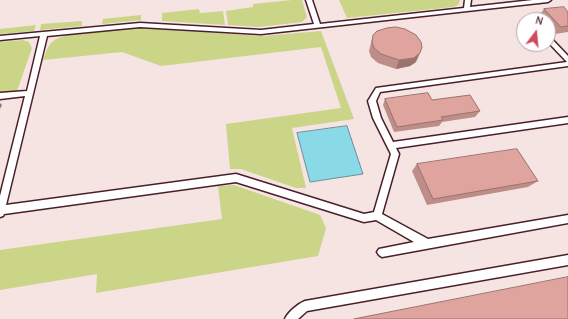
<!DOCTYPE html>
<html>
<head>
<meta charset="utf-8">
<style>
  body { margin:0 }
  #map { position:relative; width:568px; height:319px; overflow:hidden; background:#fff; font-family:"Comic Neue",sans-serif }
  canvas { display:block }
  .north { position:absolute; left:516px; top:12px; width:40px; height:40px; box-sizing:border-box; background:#fff; border:1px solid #b7a5aa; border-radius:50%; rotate:16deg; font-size:11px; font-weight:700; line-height:16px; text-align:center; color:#4a1f2b }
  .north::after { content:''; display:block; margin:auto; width:14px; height:18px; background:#d1495b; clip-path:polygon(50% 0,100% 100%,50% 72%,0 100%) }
</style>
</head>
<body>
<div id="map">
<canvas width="568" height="319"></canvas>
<div class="north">N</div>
</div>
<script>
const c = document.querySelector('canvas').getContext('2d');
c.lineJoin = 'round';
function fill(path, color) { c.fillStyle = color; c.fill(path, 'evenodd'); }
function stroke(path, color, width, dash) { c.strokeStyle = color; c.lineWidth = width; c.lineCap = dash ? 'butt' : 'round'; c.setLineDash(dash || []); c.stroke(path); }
fill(new Path2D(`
  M0,0h568v319h-568zM524,20h24v24h-24z`), '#f5e4e2');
fill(new Path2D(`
  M292,0h10l5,17 -5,5 -43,5 -31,-2 -2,-14 27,-4v-3z
  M339,0h121l-2,5 -5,2 -106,11z
  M199,9l1,4 23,-2 2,14 -63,-4v-8z
  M141,15v5l-39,4 1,-5z
  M82,21v5l-42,4 1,-6z
  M36,25l-2,6 -34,3v-5z
  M140,28l123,8 58,-5 33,88 -62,9 14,60h-10l-55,-19h-11l-4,-45 115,-16 -20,-61 -160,19 -39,-14 -79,8c6,-16 7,-20 25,-25z
  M23,40l6,2 3,6 -15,43 -17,2v-51z
  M234,185l86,30 6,13 -8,28 -222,37 1,-19 -97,16v-40l222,-31 -4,-33z`), '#cad588');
const water = new Path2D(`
  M347,126l16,48 -53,8 -13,-49z`);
fill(water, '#89d9e6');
stroke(water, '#708f9b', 1);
const lane = new Path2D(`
  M306,0h6l8,24 144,-16 1,-8h6l-1,7 63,-7h18l-3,2 -287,32 -121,-7 -93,9 -41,169 230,-31 128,40 10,-2 17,-58 -18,-36 -5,-17 8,-13 191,-26 -19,-20v-6l2,1 18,19v10l-188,26 -4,9 5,17 12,24 175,-25v6l-172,25 3,6 -17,60 46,25 140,-24v8l-186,34 -3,-2 -2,-3 2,-3 35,-7 -38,-22 -12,2 -128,-40 -232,32 -1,2 -3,1v-21l25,-100 -25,3v-6l27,-2 13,-55 -40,4v-4l140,-13 121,7 53,-6z
  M529,16l5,4h-6l-2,-2z
  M568,255v10l-261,46 -9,8h-13c3,-7 13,-15 20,-18z`);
stroke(lane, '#4a1f2b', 3);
fill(lane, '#fff');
fill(new Path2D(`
  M544,9l24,3v20l-13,2 -7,-8v-6h-5l-4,-4z
  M373,35l43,27 -6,4 -14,3 -18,-6 -7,-6 -2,-6z
  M385,99l47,1 48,11 -5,6 -33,5 -3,4 -45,6 -11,-27z
  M417,164l121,17 -10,6 -101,18 -15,-34z`), '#bf8d87');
fill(new Path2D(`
  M420,53l-4,9 -6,4 -14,3 3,-9z
  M0,103l2,2 -2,4z`), '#9b736e');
const building = new Path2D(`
  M564,7l4,5v14l-7,1 -17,-18z
  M396,27l9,2 11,6 5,7 1,5 -2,6 -6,5 -15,2 -18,-6 -7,-6 -2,-6 1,-7 4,-4 10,-3z
  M428,93l4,7 38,-5 10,16 -39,6 2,3 -46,7 -12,-28z
  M517,149l21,32 -105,18 -16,-35z
  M568,277v42h-214z`);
fill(building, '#dea49d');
stroke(building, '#9b736e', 1);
</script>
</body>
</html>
